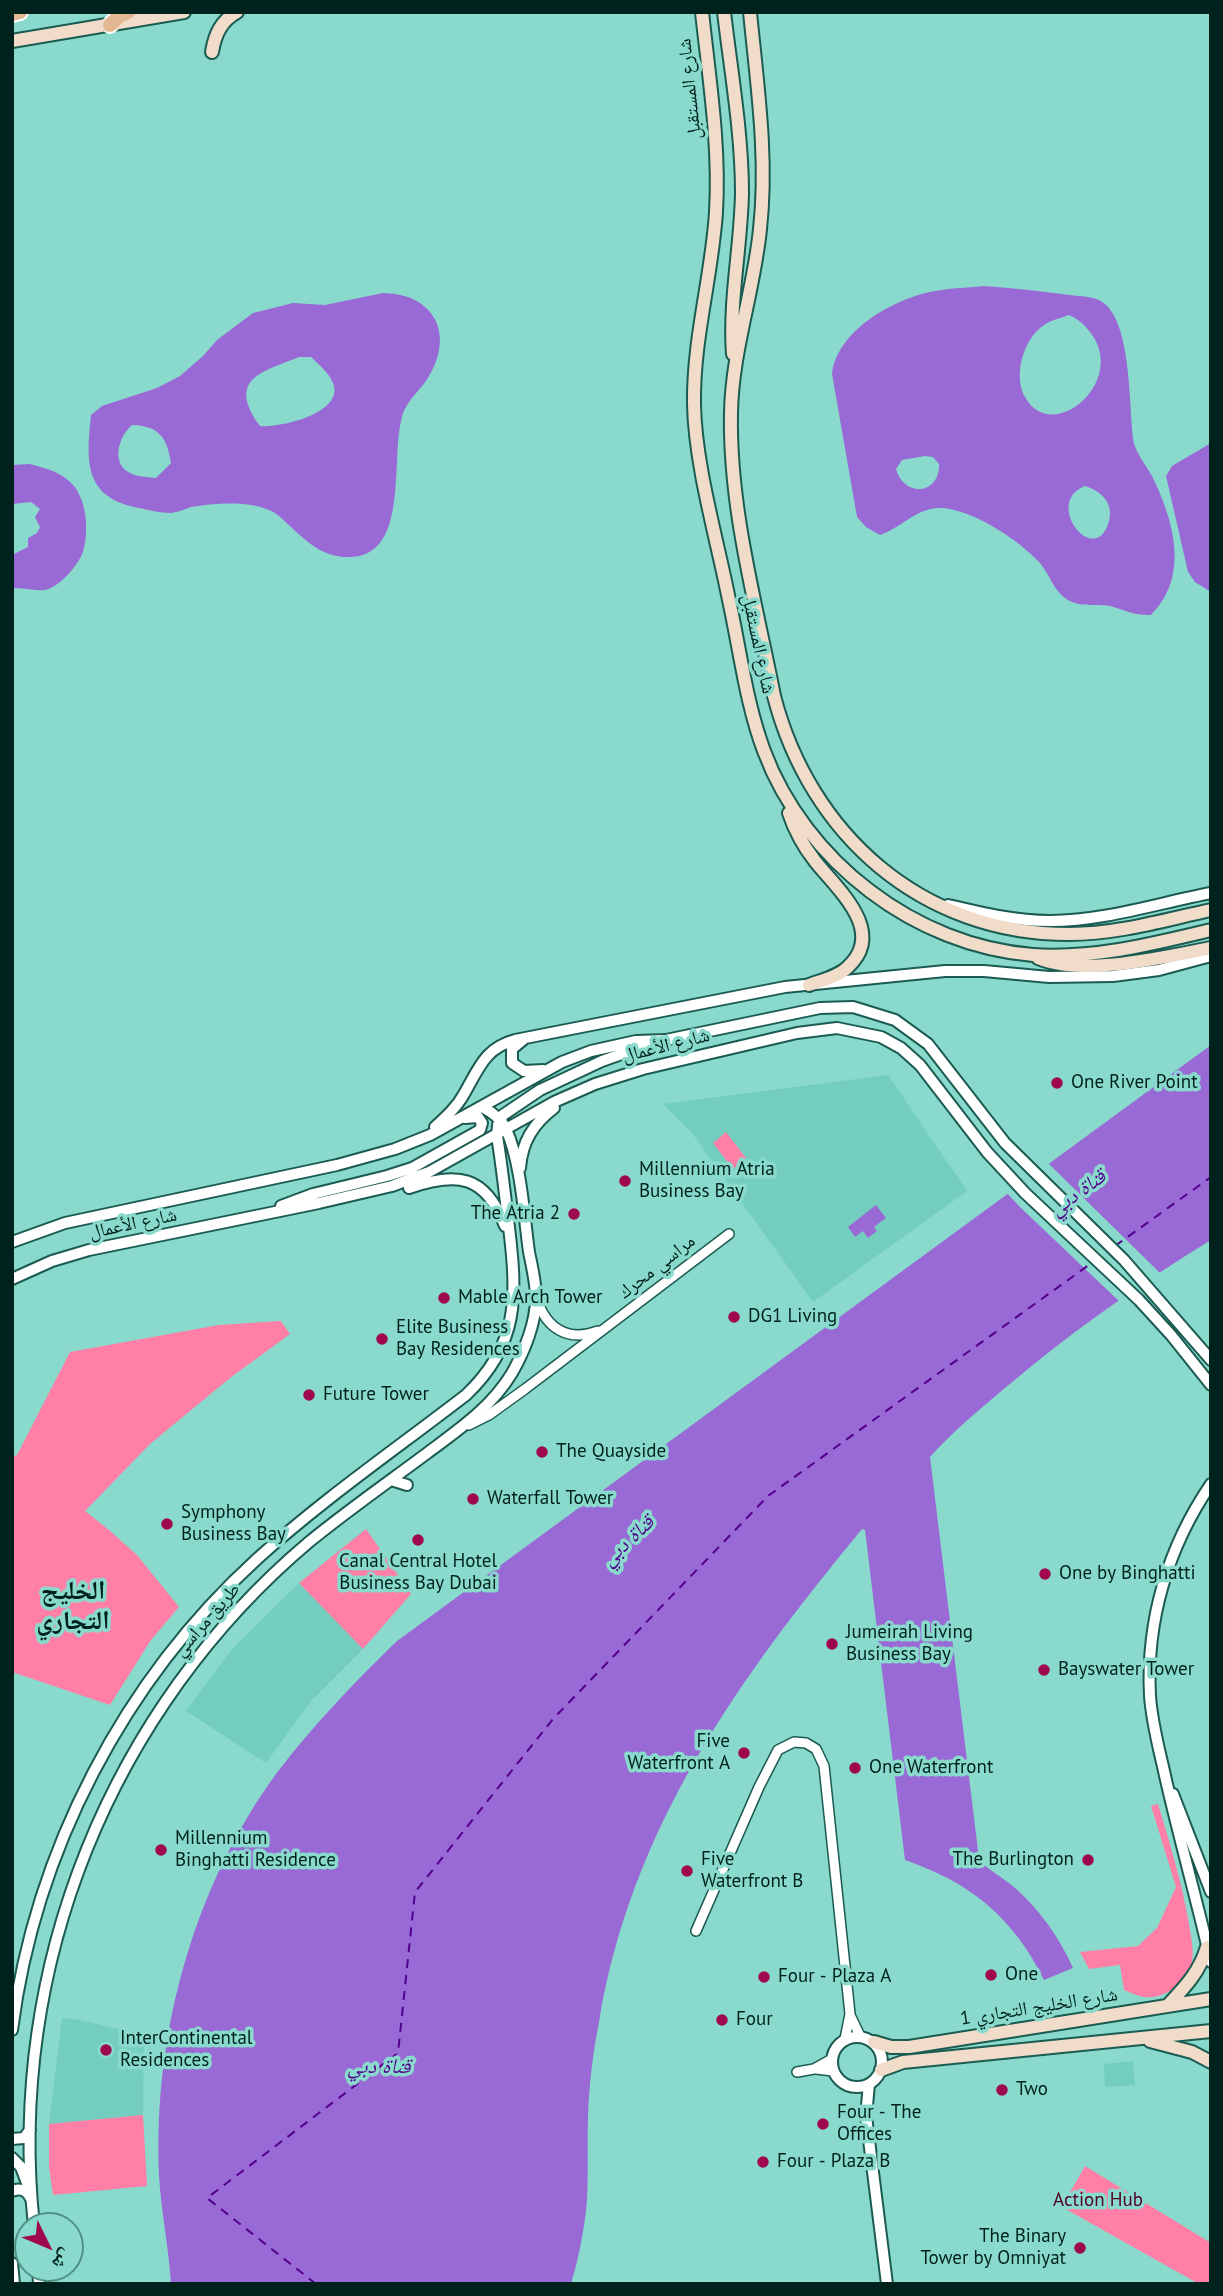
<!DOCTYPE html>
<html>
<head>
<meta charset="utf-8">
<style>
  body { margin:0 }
  #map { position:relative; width:1223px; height:2296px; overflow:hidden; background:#89dacc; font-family:"PT Sans","Noto Naskh Arabic",sans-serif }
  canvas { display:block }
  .frame { position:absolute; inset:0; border:14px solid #00221d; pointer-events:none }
  .north { position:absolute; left:14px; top:2212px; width:70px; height:70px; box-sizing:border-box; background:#89dacc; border:2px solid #529086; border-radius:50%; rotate:133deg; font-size:19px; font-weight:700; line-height:28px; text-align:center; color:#00221d }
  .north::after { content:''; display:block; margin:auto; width:24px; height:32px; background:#9f084f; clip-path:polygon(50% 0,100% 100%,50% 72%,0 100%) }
</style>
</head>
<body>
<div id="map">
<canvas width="1223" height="2296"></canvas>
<div class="frame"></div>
<div class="north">ش</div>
</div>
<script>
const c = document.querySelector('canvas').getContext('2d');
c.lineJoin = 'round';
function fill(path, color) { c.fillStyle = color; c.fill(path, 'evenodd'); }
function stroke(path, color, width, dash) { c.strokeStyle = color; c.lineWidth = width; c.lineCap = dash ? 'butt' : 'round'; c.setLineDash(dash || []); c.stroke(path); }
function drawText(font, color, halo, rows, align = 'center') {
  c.font = font + ' "PT Sans","Noto Naskh Arabic",sans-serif'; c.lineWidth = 7; c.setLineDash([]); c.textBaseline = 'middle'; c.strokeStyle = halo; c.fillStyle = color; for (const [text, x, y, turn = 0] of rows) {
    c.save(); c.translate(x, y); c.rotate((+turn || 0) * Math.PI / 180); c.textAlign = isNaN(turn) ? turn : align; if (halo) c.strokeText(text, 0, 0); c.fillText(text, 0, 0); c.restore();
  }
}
fill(new Path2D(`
  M888,1075l79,116 -154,111 -121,-169 -29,-29z
  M299,1583l64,66 -52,52 -45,62 -80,-52 47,-63z
  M62,2018l13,1 69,16 -1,80 -94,9z
  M1133,2061l2,24 -30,2 -1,-23z`), '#73cebf');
fill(new Path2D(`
  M726,1132l20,26 -13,11 -20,-26z
  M281,1321l9,13 -60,44 -80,66 -65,67 24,19 28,25 42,52 -28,33 -41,65 -98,-33v-215l5,-2 53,-103 149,-27z
  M366,1529l45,65 -48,55 -64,-66z
  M1158,1804c12,40 24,79 31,120 2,12 5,26 3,38 -2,13 -11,23 -22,29 -19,10 -28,7 -46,-1l-4,-25 -31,4 -9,-17 58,-6 19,-18 19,-41 -25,-81z
  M143,2115l4,71 -94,9 -4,-28v-43z
  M1085,2166l126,77v41h-12l-137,-77z`), '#ff7fa7');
fill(new Path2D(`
  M984,286c28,2 57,5 85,9 8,1 19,1 27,4 4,1 10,5 13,9 22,27 20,96 24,130 1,13 13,27 19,38 22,45 38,100 -1,139 -16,1 -26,-5 -41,-9 -15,-3 -28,2 -42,-6 -15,-9 -18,-26 -29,-38 -20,-22 -71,-56 -102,-54 -23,2 -36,20 -57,27l-14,-8 -9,-10 -25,-143c5,-43 60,-74 98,-82 17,-4 36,-4 54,-6zM1069,315c9,4 15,9 21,17 39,49 -38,114 -65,65 -12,-21 -2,-58 19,-72 7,-5 17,-7 25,-10zM925,456l8,1 6,7c1,31 -35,34 -43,5l6,-9zM1085,486c19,6 31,20 22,41 -16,37 -63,-25 -22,-41z
  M383,293c18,1 34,4 47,19 18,22 9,52 -7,73 -10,12 -19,20 -22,36 -8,34 2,104 -26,127 -7,6 -16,9 -24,9 -26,1 -42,-13 -60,-30 -5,-4 -10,-10 -16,-14 -23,-13 -58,-10 -84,-6 -6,2 -13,5 -20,6 -11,0 -22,-3 -32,-5 -55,-10 -53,-46 -48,-93l11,-9 55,-18 23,-12 23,-20 14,-16 36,-27 40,-10 32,2zM299,357h12c8,8 18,16 22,26 12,30 -53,45 -73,43 -34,-47 2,-54 39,-69zM132,425c27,1 35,12 39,38l-15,15c-8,-1 -17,-1 -24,-4 -22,-9 -14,-37 0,-49z
  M1211,443v149l-16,-10 -7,-10 -22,-96 6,-10z
  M30,464c14,4 28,7 39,17 17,14 20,46 15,67 -3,15 -24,39 -39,42 -10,1 -23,-2 -33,-2v-33l16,-8v-9l9,-5 3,-6 -5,-10 5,-8 -9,-7 -19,2v-39z
  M1211,1045v195c-72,44 -141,93 -206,148 -25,21 -53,44 -75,69l49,402c8,11 25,19 35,28 26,23 45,50 59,81l-29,12c-31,-63 -73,-97 -139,-120l-40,-330 -3,-1c-122,148 -231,298 -263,493 -6,30 -10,63 -11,94 -1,32 1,64 -2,95 -3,25 -8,49 -15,73h-400c-2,-32 -8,-63 -11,-95 -10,-144 31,-299 116,-415 37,-49 78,-91 121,-133z
  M876,1205l10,13 -12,9 3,4 -9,7 -5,-7 -8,6 -7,-10z`), '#996ad6');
fill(new Path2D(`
  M1046,1161l116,114 -41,28 -101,-96 -15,-16z`), '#89dacc');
stroke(new Path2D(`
  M1115,1246l96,-69
  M316,2284l-109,-86 191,-145 17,-161 138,-173 215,-223 325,-234`), '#52008d', 2, [9, 7]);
const minor = new Path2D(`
  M537,1300c10,29 31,42 61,31
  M469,1425l20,-10 36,-26 204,-155
  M696,1931l63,-144 19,-37 16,-8 12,1 10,6 8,17 26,248 -5,25
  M850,2015l10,21
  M816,2069l17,2
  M797,2072l17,-3 18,-10`);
const tertiary = new Path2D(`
  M948,905c34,8 67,16 102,16 54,0 108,-18 161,-28
  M524,1039l-12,10v14l12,8 19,-1
  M435,1127c11,-10 22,-20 29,-33 15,-26 21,-46 51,-54l270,-53 160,-16h39l65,6 64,-1 46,-6 52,-14
  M520,1168c2,-26 13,-44 34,-60
  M409,1188c48,-16 76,-14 96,38
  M281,1206l32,-12 74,-18 25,-8 68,-38 2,-7 -4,-6 -13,1
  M12,1242l53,-19 272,-58 58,-16 35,-14 132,-73 29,-11 45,-10 30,-1 154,-32 33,-1 42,13 33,24 77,99 119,117 87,100
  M12,1279l40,-18 37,-11 230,-47 73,-17 37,-14 125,-70 41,-18 48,-15 154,-36 40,-5 44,9 20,11 19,17 67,87 38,41 114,107 32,35 40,50
  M391,1480l16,5
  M1211,1484c-43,63 -65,136 -61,212 2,29 10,56 16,84 14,61 31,121 45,182
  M1173,1794l38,98
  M12,2030c23,-179 112,-350 245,-471 65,-59 139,-110 209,-164 54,-51 51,-100 43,-168 -4,-31 -7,-61 -12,-91l1,-11 5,-10 37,-25 62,-29 45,-16
  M832 2062a25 25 0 1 1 50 0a25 25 0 1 1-50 0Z
  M869,2084l-3,32 21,168
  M12,2139l12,-1 6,-8
  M12,2158l9,9 6,16
  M12,2191c9,-4 16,0 19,8
  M34,2226c-28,-259 77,-517 275,-684 38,-31 78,-59 117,-88 32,-24 65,-46 86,-81 12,-21 24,-50 24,-75 0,-15 -4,-31 -7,-46 -5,-36 -8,-90 -23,-123 -5,-10 -14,-17 -24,-22
  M12,2263l2,21
  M38,2268l1,16`);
const secondary = new Path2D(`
  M702,12c7,66 18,133 14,200 -4,64 -23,127 -22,192 1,61 23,135 35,196 11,50 17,103 35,151 41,110 151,195 269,204 61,4 119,-11 178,-25
  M724,12c7,60 18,121 18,181 -1,54 -13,108 -9,161
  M750,12c7,72 18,145 10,217 -6,62 -28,122 -29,184 -2,94 25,191 43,283 36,139 148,238 295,238 49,0 95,-14 142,-24
  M12,41l172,-29
  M212,52c3,-18 9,-31 25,-40
  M789,813c6,18 15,34 26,48 22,28 72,70 33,106 -10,10 -26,13 -39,18
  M1038,958c44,19 127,-1 173,-10
  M1169,2004c17,-18 31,-33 38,-57
  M1150,2041l42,11 19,10
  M874,2042l17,5h18l302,-48
  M881,2070l22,-8 308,-31`);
const primary = new Path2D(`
  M12,14l8,-2
  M110,25l9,-9 9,-4`);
stroke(minor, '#1b5b52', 12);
stroke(tertiary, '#1b5b52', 14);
stroke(secondary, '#1b5b52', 16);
stroke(primary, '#fff', 18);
stroke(minor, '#fff', 9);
stroke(tertiary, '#fff', 10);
stroke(secondary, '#f0dcc8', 12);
stroke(primary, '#e1b892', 14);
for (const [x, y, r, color] of [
  [1057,1083,7,"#9f084f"],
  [625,1181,7,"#9f084f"],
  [574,1214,7,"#9f084f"],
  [444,1298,7,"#9f084f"],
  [734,1317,7,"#9f084f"],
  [382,1339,7,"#9f084f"],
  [309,1395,7,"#9f084f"],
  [542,1452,7,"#9f084f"],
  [473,1499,7,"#9f084f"],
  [167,1524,7,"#9f084f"],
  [418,1540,7,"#9f084f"],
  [1045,1574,7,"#9f084f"],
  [832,1644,7,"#9f084f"],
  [1044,1670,7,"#9f084f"],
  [744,1753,7,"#9f084f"],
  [855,1768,7,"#9f084f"],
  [161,1850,7,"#9f084f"],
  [1088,1860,7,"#9f084f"],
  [687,1871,7,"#9f084f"],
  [991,1975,7,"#9f084f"],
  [764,1977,7,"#9f084f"],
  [722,2020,7,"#9f084f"],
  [106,2050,7,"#9f084f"],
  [1002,2090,7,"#9f084f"],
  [823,2124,7,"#9f084f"],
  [763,2162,7,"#9f084f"],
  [1080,2248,7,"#9f084f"]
]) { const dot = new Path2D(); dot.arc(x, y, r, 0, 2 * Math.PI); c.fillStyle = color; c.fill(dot); stroke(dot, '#89dacc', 2.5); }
drawText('19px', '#00221d', '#89dacc', [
  ["شارع المستقبل",690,89,-96],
  ["شارع المستقبل",758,644,78],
  ["شارع الأعمال",666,1046,-14],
  ["شارع الأعمال",133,1224,-12],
  ["مراسي محرك",657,1267,-38],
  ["طريق مراسي",207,1620,-49],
  ["شارع الخليج التجاري 1",1039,2007,-9]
]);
drawText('19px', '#00221d', '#89dacc', [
  ["One River Point",1071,1083],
  ["Millennium Atria",639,1170],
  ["Business Bay",639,1192],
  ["The Atria 2",560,1214,"right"],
  ["Mable Arch Tower",458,1298],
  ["DG1 Living",748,1317],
  ["Elite Business",396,1328],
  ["Bay Residences",396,1350],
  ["Future Tower",323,1395],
  ["The Quayside",556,1452],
  ["Waterfall Tower",487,1499],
  ["Symphony",181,1513],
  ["Business Bay",181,1535],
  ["Canal Central Hotel",418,1562,"center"],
  ["Business Bay Dubai",418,1584,"center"],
  ["One by Binghatti",1059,1574],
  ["Jumeirah Living",846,1633],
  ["Business Bay",846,1655],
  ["Bayswater Tower",1058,1670],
  ["Five",730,1742,"right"],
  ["Waterfront A",730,1764,"right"],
  ["One Waterfront",869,1768],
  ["Millennium",175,1839],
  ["Binghatti Residence",175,1861],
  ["Five",701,1860],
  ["Waterfront B",701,1882],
  ["The Burlington",1074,1860,"right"],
  ["One",1005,1975],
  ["Four - Plaza A",778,1977],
  ["Four",736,2020],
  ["InterContinental",120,2039],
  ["Residences",120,2061],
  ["Two",1016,2090],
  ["Four - The",837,2113],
  ["Offices",837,2135],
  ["Four - Plaza B",777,2162],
  ["The Binary",1066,2237,"right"],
  ["Tower by Omniyat",1066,2259,"right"]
], 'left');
drawText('19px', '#520026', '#89dacc', [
  ["Action Hub",1098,2201]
]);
drawText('italic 21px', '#52008d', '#89dacc', [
  ["قناة دبي",1078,1193,-36],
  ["قناة دبي",628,1541,-43],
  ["قناة دبي",379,2067]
]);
drawText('bold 26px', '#00221d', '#89dacc', [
  ["الخليج",73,1592],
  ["التجاري",73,1622]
]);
</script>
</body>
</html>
